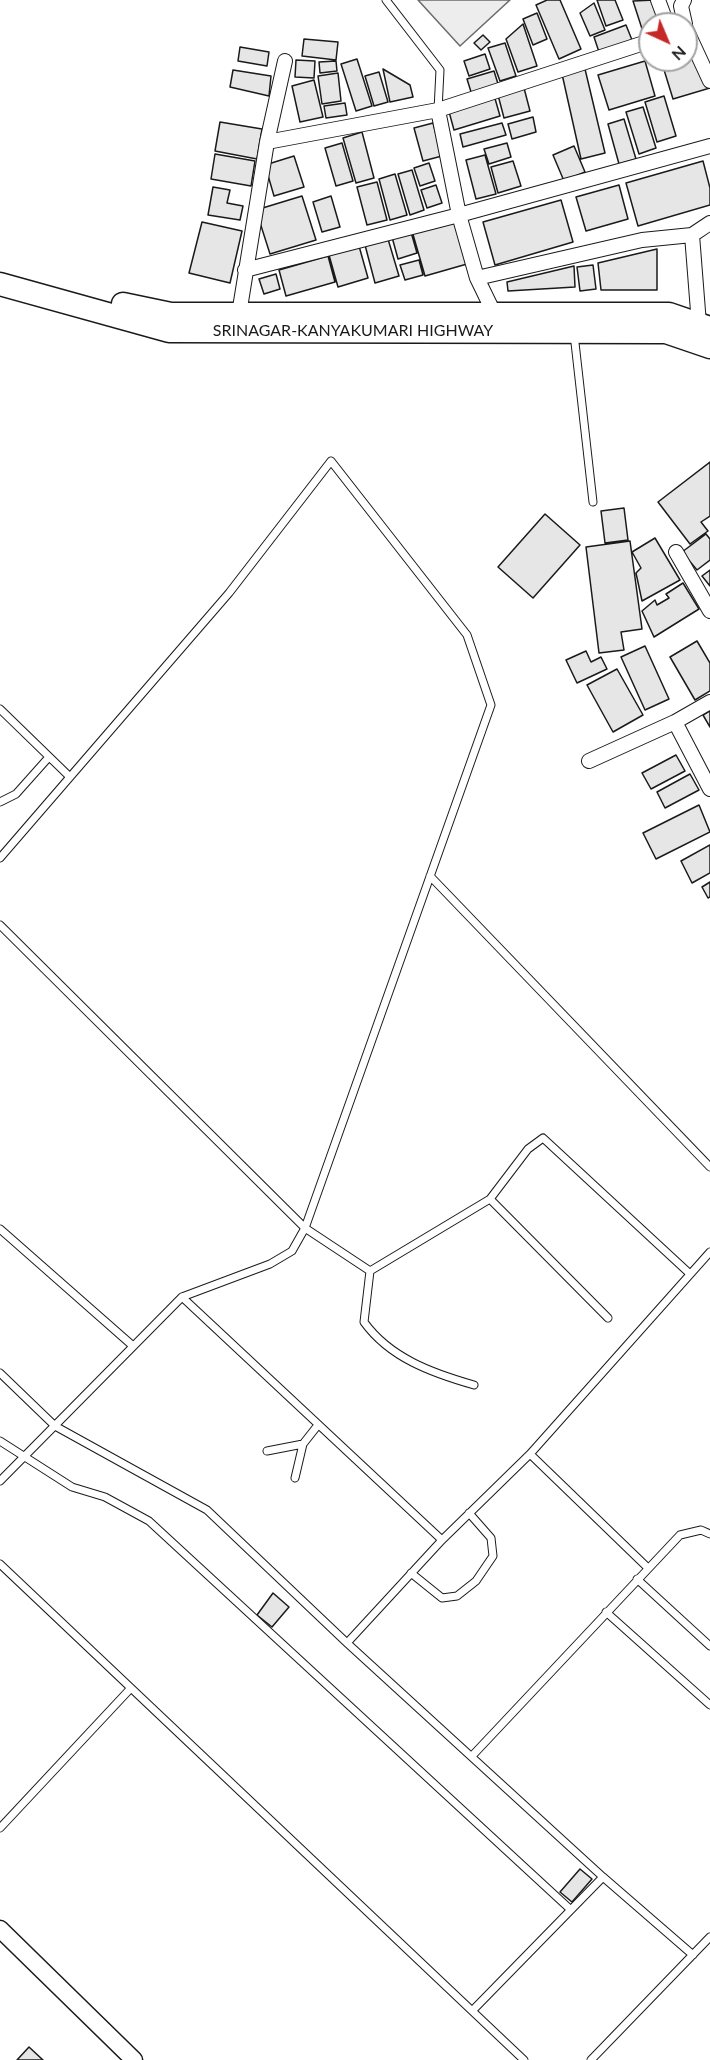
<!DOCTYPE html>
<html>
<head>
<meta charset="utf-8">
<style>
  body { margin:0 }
  #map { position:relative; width:710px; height:2060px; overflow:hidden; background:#fff; font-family:Lato,sans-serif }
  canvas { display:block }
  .north { position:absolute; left:638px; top:12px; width:60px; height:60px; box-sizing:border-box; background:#fff; border:2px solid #a3a3a3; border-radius:50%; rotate:136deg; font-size:16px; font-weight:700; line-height:24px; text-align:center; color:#1a1a1a }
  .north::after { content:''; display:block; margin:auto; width:21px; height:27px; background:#c62828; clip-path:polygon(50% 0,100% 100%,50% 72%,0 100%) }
</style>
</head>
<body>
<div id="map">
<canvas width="710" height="2060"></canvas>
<div class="north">N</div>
</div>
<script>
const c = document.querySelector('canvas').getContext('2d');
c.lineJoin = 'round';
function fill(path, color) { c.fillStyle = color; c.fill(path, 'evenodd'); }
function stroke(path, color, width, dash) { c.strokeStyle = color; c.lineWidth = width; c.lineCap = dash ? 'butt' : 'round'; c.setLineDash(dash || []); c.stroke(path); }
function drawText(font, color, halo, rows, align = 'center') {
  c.font = font + ' Lato,sans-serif'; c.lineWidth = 4.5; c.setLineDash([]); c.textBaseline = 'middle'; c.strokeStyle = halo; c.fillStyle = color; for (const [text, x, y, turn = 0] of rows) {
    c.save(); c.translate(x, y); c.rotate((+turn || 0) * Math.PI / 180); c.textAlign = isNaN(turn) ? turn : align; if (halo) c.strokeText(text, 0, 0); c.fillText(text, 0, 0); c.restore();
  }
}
const built = new Path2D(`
  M418,0h92l-50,46z`);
fill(built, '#ededed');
stroke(built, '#6a6a6a', 1.5);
const building = new Path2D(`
  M547,0h13l21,49 -22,10 -23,-54z
  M597,0h18l8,20 -17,6z
  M655,0l8,24h-13v12l-5,2 -12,-37z
  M594,3l11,27 -15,6 -10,-23z
  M537,13l10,26 -14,6 -10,-26z
  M523,24l14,42 -19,6 -12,-33z
  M626,25l6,15 -33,12 -5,-15z
  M483,35l7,7 -9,8 -7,-7z
  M304,39l34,3 -2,18 -34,-4z
  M505,43l11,33 -16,5 -12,-33z
  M686,45h3l21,43 -37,11 -12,-39h25z
  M240,47l29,5 -2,14 -29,-5z
  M485,54l5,15 -21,7 -5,-15z
  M357,59l15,47 -16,5 -15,-47z
  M296,60l19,1 -1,17 -19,-1z
  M336,61l1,10 -17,2 -1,-11z
  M645,61l10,35 -46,14 -11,-35z
  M383,69l27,16 3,12 -23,5z
  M585,69l20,84 -24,6 -19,-85z
  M233,70l38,6 -2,20 -39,-9z
  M494,71l5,16 -27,8 -5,-16z
  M379,72l9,30 -14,4 -9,-30z
  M338,73l3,28 -19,3 -4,-28z
  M314,80l9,37 -23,5 -8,-36z
  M524,88l6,23 -26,7 -6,-23z
  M494,95l6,21 -46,14 -6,-22z
  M664,96l12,40 -19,6 -12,-40z
  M345,103l2,12 -21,3 -2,-12z
  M643,107l13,41 -17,6 -13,-42z
  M533,117l3,15 -24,7 -4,-15z
  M624,119l12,40 -17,5 -11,-40z
  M220,122l42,7 -5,30 -42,-8z
  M433,123l9,33 -19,5 -9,-33z
  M502,123l4,12 -43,12 -3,-13z
  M362,132l12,46 -18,5 -13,-45z
  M342,143l11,38 -17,5 -11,-38z
  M507,143l4,14 -22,7 -5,-15z
  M574,146l11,26 -21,9 -11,-26z
  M215,154l40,7 -4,25 -40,-7z
  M485,155l11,39 -20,5 -10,-39z
  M294,156l10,31 -30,9 -9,-31z
  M513,161l8,25 -23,7 -7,-26z
  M703,161l7,27v17l-72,21 -12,-43z
  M429,163l6,18 -15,5 -6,-18z
  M412,170l12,40 -14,5 -12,-41z
  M395,174l12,41 -17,5 -11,-41z
  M377,182l10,38 -20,5 -10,-38z
  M436,185l6,18 -15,5 -6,-18z
  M619,185l9,34 -42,12 -10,-34z
  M213,187l17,3 -3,13 16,3 -3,14 -32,-5z
  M302,196l14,44 -46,14 -14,-44z
  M331,196l9,31 -18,5 -9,-30z
  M561,200l12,42 -78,23 -12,-43z
  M454,219l13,45 -42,12 -13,-45z
  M202,222l40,9 -12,52 -41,-10z
  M411,232l6,21 -19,6 -6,-22z
  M388,239l11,37 -24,7 -10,-38z
  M359,246l9,32 -30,9 -9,-32z
  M657,249v41h-56l-3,-27z
  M328,256l7,26 -49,14 -7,-26z
  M419,260l4,15 -18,5 -5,-15z
  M593,265l3,24 -16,2 -3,-24z
  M574,266l1,21 -67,4 -1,-9z
  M276,274l4,15 -16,5 -5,-15z
  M710,462v54l-9,6 7,9 -18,13 -32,-42z
  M624,508l4,32 -23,3 -4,-32z
  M545,514l35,31 -47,53 -35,-31z
  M706,534l4,5v21l-13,10 -15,-18z
  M655,538l25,42 -38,21 -6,-28 5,-5 -9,-16z
  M630,541l12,88 -21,3 3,18 -25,3 -13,-106z
  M710,570v16l-8,-10z
  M683,583l16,26 -45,28 -12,-26 13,-11 2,5 12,-7 -3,-4z
  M697,641l13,22v28l-15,9 -25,-43z
  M645,646l24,53 -24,11 -24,-53z
  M586,651l5,11 10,-5 6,12 -30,14 -11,-23z
  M617,669l26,46 -30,17 -26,-47z
  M710,711v16l-7,-12z
  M676,755l9,16 -34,18 -9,-16z
  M690,774l9,16 -34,18 -8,-16z
  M699,805l11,27 -54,27 -13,-26z
  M710,845v28l-18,10 -11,-22z
  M710,882v15l-2,1 -6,-11z
  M273,1593l16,14 -17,20 -15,-12z
  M580,1869l12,10 -20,23 -12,-10z
  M29,2047l14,13h-26z`);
fill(building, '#e6e6e6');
stroke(building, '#1a1a1a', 1.5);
const service = new Path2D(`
  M386,0l54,70 -2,40
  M574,334l19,168
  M0,709l70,68
  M0,802l16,-8 33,-37
  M0,858l229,-265 102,-132 136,174 24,70 -186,523 -13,23 -22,13 -88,33 -182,184
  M430,876l280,291
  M0,925l305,303 65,43 -6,51c26,36 68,51 110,63
  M490,1199l38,-50 15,-11 146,135
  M0,1229l133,117
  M370,1271l120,-72 118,119
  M182,1297l260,243
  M0,1373l55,53 152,84 140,133 256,234
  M0,1441l72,46 33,10 44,24 422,389
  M267,1451l36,-7
  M530,1454l118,114
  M295,1478l8,-34 15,-19
  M0,1564l524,496
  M411,1573l31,25 15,-2 19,-15 17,-25 -2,-18 -22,-25
  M637,1579l73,67
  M606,1612l104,93
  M347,1643l95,-103 88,-86 180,-202
  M472,1756l208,-221 21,-5 9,4
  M0,1828l131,-140
  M473,2010l130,-133 90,78
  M591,2060l119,-123`);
const minor = new Path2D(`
  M658,0l9,24
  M684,0l-3,6 4,18
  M686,29l24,52
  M267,142l171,-32 212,-69
  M245,270l214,-55 -21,-105
  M477,278l-18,-63 251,-69
  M239,314l28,-172 18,-81
  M495,315l-18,-37 165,-38 50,-5
  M699,324l-7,-89 18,-12
  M676,552l34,59
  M675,722l35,67
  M589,761l86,-39 35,-20`);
const tertiary = new Path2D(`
  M0,1929l134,131`);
const trunk = new Path2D(`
  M0,284l169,47 497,1 44,15
  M123,304l48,10h498l41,14`);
stroke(service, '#1a1a1a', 9);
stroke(minor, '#1a1a1a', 16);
stroke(tertiary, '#1a1a1a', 19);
stroke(trunk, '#1a1a1a', 25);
stroke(service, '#fff', 7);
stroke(minor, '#fff', 14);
stroke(tertiary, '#fff', 16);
stroke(trunk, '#fff', 22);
drawText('16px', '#1a1a1a', '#fff', [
  ["SRINAGAR-KANYAKUMARI HIGHWAY",353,331]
]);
</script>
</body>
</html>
